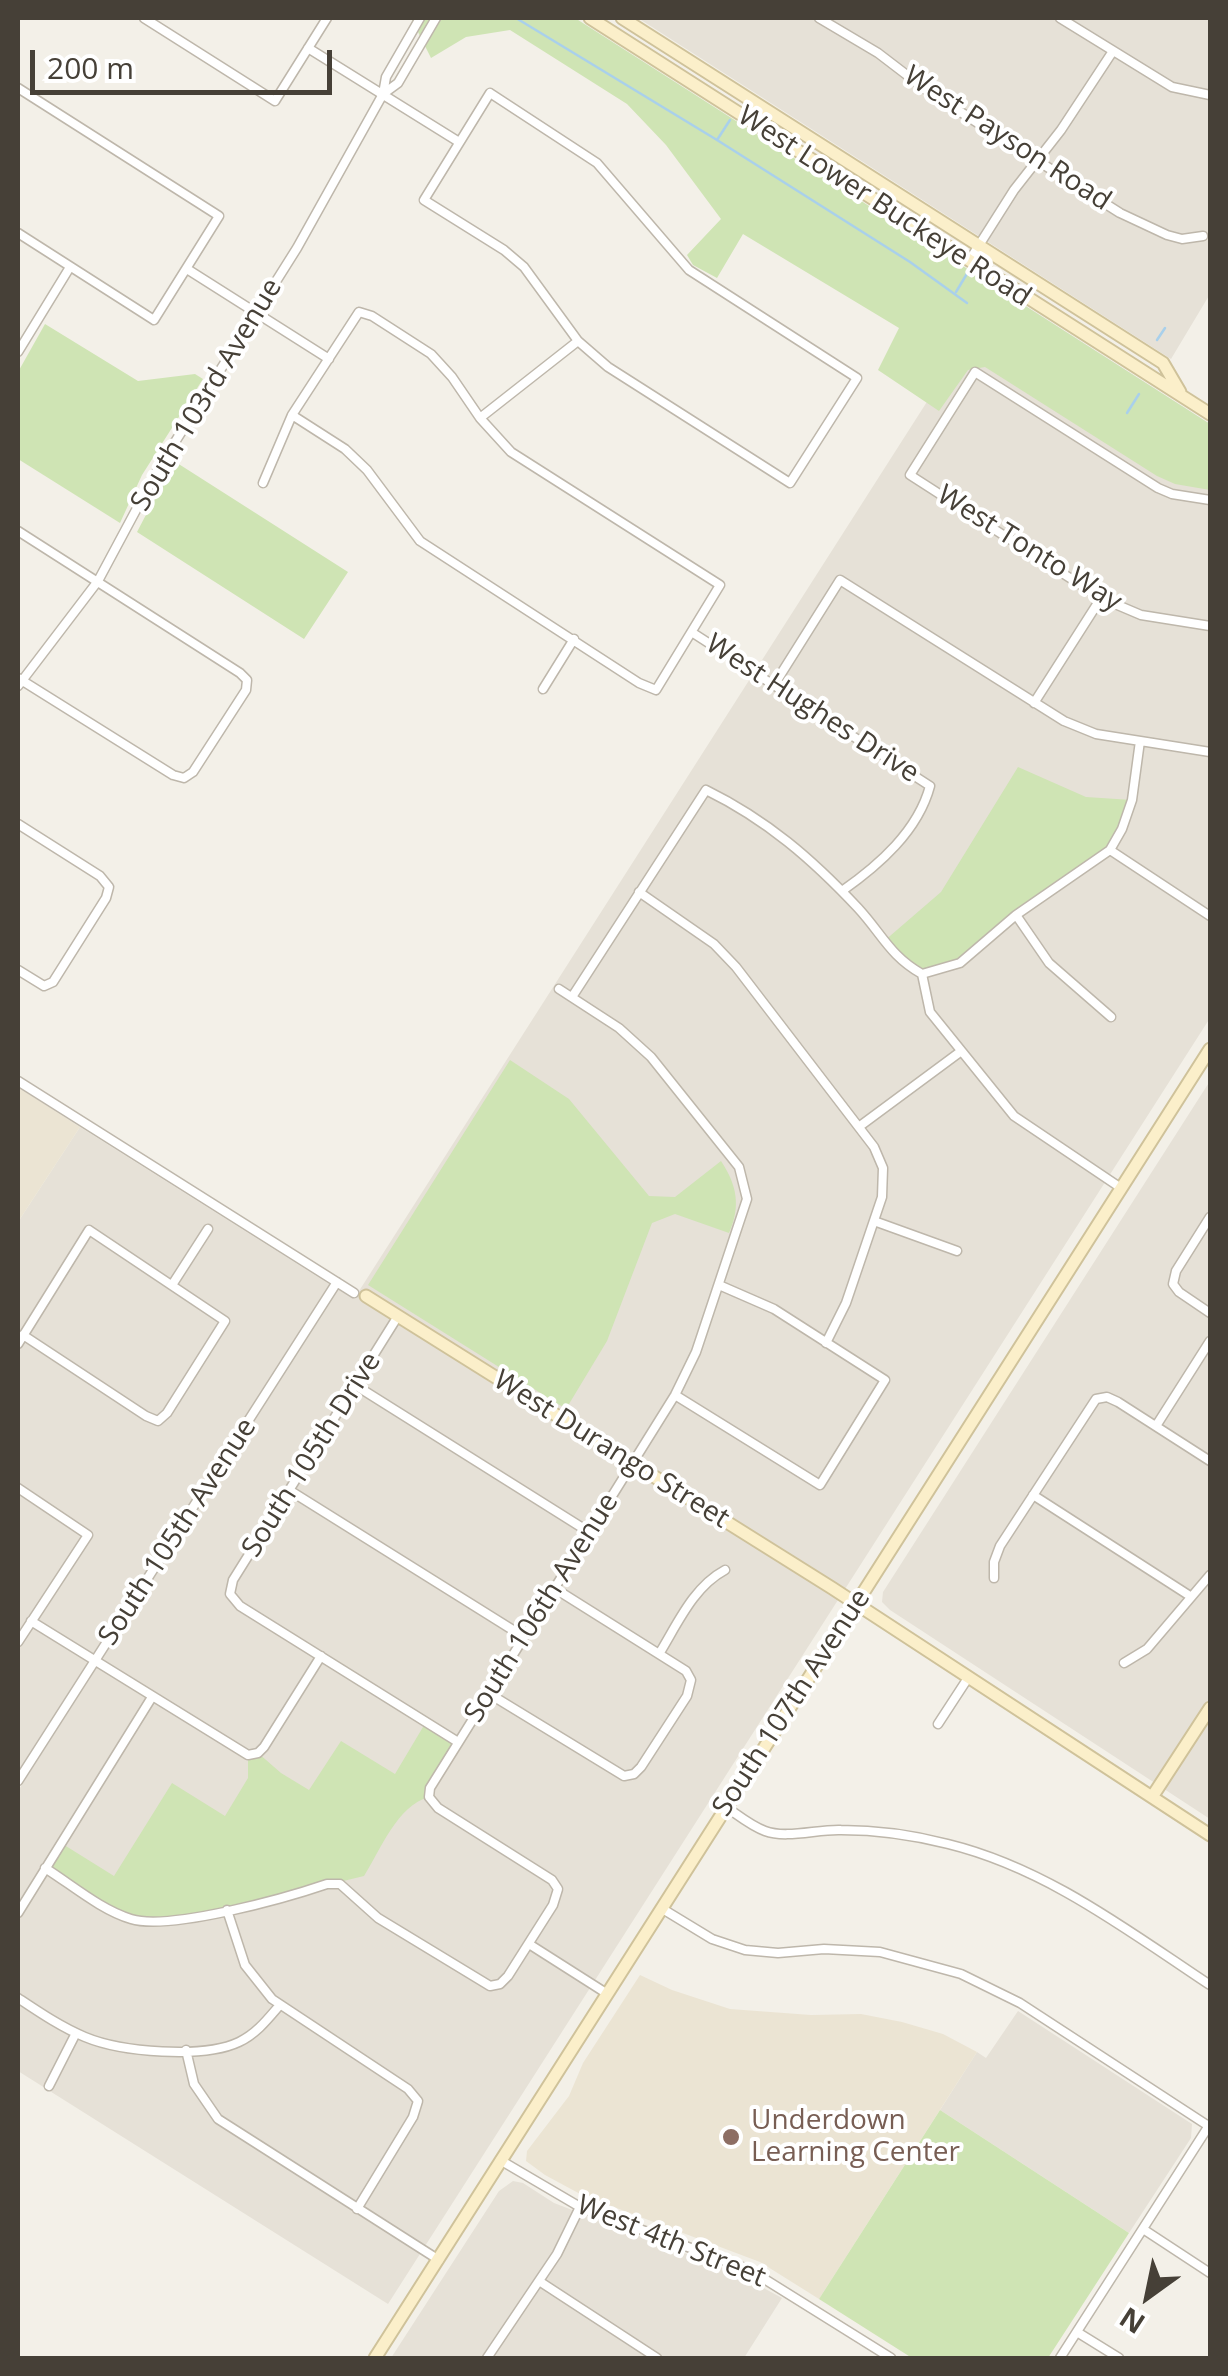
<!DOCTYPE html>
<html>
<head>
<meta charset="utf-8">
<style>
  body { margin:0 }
  #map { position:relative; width:1228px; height:2376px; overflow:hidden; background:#f3f0e8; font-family:"Open Sans",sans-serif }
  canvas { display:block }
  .frame { position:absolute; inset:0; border:20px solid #464037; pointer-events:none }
  .north { position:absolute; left:1098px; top:2246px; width:100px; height:100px; -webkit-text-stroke:8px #fff; paint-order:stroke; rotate:213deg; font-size:28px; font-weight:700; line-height:40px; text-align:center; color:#464037 }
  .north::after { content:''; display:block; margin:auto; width:35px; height:45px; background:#464037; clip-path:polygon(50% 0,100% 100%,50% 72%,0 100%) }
  .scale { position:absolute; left:30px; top:50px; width:302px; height:45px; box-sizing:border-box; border:5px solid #464037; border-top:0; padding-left:12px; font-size:30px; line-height:35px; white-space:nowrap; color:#464037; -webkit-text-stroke:8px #fff; paint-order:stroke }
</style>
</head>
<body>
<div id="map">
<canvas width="1228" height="2376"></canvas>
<div class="frame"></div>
<div class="north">N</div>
<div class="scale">200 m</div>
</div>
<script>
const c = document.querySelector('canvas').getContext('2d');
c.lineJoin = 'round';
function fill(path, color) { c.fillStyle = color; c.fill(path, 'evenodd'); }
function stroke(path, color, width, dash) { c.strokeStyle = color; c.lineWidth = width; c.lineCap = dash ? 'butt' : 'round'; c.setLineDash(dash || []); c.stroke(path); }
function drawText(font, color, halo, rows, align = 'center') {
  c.font = font + ' "Open Sans",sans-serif'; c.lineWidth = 8; c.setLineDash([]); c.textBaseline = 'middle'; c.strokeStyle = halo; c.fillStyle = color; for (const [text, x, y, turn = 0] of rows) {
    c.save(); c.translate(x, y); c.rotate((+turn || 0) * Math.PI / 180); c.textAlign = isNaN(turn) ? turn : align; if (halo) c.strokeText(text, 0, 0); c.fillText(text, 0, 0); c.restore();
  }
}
fill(new Path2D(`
  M638,18h572v276l-39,65z
  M999,289l211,135v594l-822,1286 -370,-233v-280l272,-428 -272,409v-550l62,-95 257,162 6,-8 16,10z
  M1210,1081v738l-320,-209 -8,-8 1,-10z
  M1018,2011l174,113 -1,14 -62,95 -189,-123 37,-58 9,6z
  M513,2181l10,2 31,20 180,69 48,26 -38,60h-353l108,-167z`), '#e6e1d7');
fill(new Path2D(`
  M18,1087l62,40 -62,95z
  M640,1975l32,15 58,19 81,6 50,-1 41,8 41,12 34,18 -158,247 -59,-37 -178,-67 -37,-20 -19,-14 1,-10 42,-55 14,-33z`), '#ebe4d3');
fill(new Path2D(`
  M411,18h164l635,406v66l-35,-6 -18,-8 -172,-109 -17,3 -29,41 -61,-41 21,-42 -156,-94 -26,44 -24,-13 -6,-10 34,-36 -55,-74 -39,-41 -117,-74 -44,7 -35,21z
  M45,324l93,57 57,-7 8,5 -61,96 -22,48 -102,-64v-87z
  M174,461l174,111 -44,67 -167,-107z
  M1018,767l68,30 46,3 -22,50 -94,65 -56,48 -38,11 -39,-32 58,-50z
  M510,1060l59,39 80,97 26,1 46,-36c16,24 20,45 8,72l-54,-19 -23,9 -45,118 -41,68 -198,-124z
  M426,1722l32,20 -29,55c-32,9 -48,52 -65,79l-182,44 -60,-4 -77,-48 16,-25 53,33 58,-93 53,33 23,-38v-23l10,-2 23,20 28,17 32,-49 54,33z
  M940,2110l189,123 -81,125h-136l-93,-59z`), '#cfe4b4');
stroke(new Path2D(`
  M516,18l201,122 193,122 57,41
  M717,140l13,-20
  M956,292l12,-20
  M1157,340l8,-12
  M1127,413l12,-19`), '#a9d0eb', 2.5);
const street = new Path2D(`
  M144,18l131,83 52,-83
  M819,18l59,35 51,39 191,121 47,22 15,4 21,-3
  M1060,18l112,69 38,8
  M308,48l151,94
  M18,88l201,128 -65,104 -136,-87
  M490,93l107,70 92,107 168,108 -67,105 -182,-116 -30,-26 -54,-74 -20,-17 -80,-50z
  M383,94l15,-11 38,-65
  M969,261l45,-71 47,-60 52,-79
  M187,269l142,90
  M18,352l52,-85
  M480,418l98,-77
  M263,483l29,-68 67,-103 13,4 59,38 21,23 28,41 31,34 209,133 -64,105 -17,-7 -219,-142 -53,-71 -22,-21 -53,-34
  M1210,500l-38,-6 -14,-6 -183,-116 -65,103 191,123 40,17 69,11
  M18,531l222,142 7,7 -1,10 -53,82 -9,6 -11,-3 -155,-97
  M693,633l237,153c-12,45 -51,79 -88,105
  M774,685l66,-105 224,141 32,13 114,18
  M18,686l80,-105 60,-112 139,-221 86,-154 3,-17 34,-59
  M543,689l31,-50
  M1034,703l67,-105
  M18,824l82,52 9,11 -3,11 -53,84 -9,4 -26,-16
  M1110,850l100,66
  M639,892l75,52 22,23 138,180 9,21 -1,29 -36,106 -20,40
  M1016,915l33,48 62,54
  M922,974l38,-11 56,-48 94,-65 12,-21 10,-29 8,-59
  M922,974l8,38 84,104 107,72
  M572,997l134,-207c61,30 106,69 152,118 24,26 32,48 64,66
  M18,1081l336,212
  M860,1126l100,-74
  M1210,1217l-34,54 -3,13 6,8 31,21
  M874,1221l83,30
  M172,1285l36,-56
  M398,1316l-165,264 -3,14 10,12 218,136
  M18,1344l71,-114 136,91 -58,92 -9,8 -12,-5 -123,-81
  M355,1385l234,147
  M675,1395l145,90 65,-105 -111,-71 -55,-24
  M1156,1426l54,-85
  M18,1488l70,47 -70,107
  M289,1490l235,147
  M1033,1495l157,101
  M994,1578v-16l6,-16 96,-147 11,-2 11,5 92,59
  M31,1621l217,134 10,-2 6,-6 57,-91
  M659,1654c18,-29 34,-67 66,-84
  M1124,1663l23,-14 63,-74
  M488,1693l136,83 10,-2 7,-7 46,-71 4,-16 -5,-9 -132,-83
  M938,1724l30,-46
  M18,1781l319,-499
  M726,1807c12,8 25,19 39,24 21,8 53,-2 76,-1 36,0 72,5 107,14 98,24 179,86 262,141
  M45,1868c27,17 56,42 86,51 38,12 155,-21 196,-35h13l38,34 112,68 10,-2 8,-8 45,-71 5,-16 -6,-9 -114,-72 -9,-11 1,-9 245,-393 21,-43 51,-153 -8,-32 -88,-110 -32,-29 -60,-39
  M661,1908l51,31 33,11 33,3 46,-4 56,3 81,22 59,29 190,124
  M227,1910l18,55 27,34 136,90 10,12 -5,16 -56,92
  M18,1913l134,-216
  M529,1944l77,49
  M18,1998c21,14 43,29 67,39 36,15 118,22 154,5 17,-8 28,-22 40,-36
  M186,2050l8,34 24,35 221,141
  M49,2086l27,-53
  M500,2160l80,47 170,63 141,88
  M1143,2229l67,44
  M539,2281l118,77
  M1077,2332l42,26
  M487,2358l70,-104 23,-47
  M1060,2358l150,-234`);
const secondary = new Path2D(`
  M590,18l620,396
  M622,18l541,345 17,29
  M366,1296l466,292 378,247
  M1152,1797l58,-89
  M375,2358l835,-1309`);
stroke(street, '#beb7ab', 11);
stroke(secondary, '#cfc29a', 15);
stroke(street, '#fff', 8);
stroke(secondary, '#fbefca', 11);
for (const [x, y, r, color] of [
  [731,2137,10,"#8d6e63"]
]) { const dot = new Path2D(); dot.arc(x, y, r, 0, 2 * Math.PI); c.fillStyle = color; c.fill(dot); stroke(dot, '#fff', 4); }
drawText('28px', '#464037', '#fff', [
  ["West Payson Road",1007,139,33],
  ["West Lower Buckeye Road",884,207,33],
  ["South 103rd Avenue",207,395,-59],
  ["West Tonto Way",1029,549,32],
  ["West Hughes Drive",812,709,33],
  ["West Durango Street",611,1450,32],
  ["South 105th Drive",312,1455,-58],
  ["South 105th Avenue",178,1532,-57],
  ["South 106th Avenue",542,1608,-58],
  ["South 107th Avenue",792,1703,-57],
  ["West 4th Street",671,2242,22]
]);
drawText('28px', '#785e54', '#fff', [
  ["Underdown",751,2121],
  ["Learning Center",751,2153]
], 'left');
</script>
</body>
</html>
